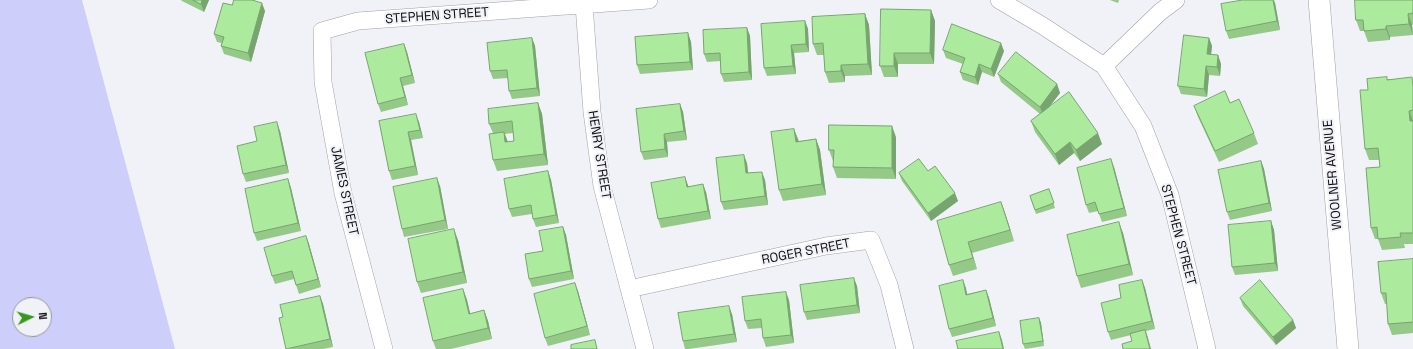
<!DOCTYPE html>
<html>
<head>
<meta charset="utf-8">
<style>
  body { margin:0 }
  #map { position:relative; width:1413px; height:349px; overflow:hidden; background:#f1f1f8; font-family:"Space Grotesk",sans-serif }
  canvas { display:block }
  .north { position:absolute; left:12px; top:297px; width:40px; height:40px; box-sizing:border-box; background:#f1f1f8; border:1px solid #96969b; border-radius:50%; rotate:85deg; font-size:11px; font-weight:700; line-height:16px; text-align:center; color:#0d0d10 }
  .north::after { content:''; display:block; margin:auto; width:14px; height:18px; background:#37981b; clip-path:polygon(50% 0,100% 100%,50% 72%,0 100%) }
</style>
</head>
<body>
<div id="map">
<canvas width="1413" height="349"></canvas>
<div class="north">N</div>
</div>
<script>
const c = document.querySelector('canvas').getContext('2d');
c.lineJoin = 'round';
function fill(path, color) { c.fillStyle = color; c.fill(path, 'evenodd'); }
function stroke(path, color, width, dash) { c.strokeStyle = color; c.lineWidth = width; c.lineCap = dash ? 'butt' : 'round'; c.setLineDash(dash || []); c.stroke(path); }
function drawText(font, color, halo, rows, align = 'center') {
  c.font = font + ' "Space Grotesk",sans-serif'; c.lineWidth = 4; c.setLineDash([]); c.textBaseline = 'middle'; c.strokeStyle = halo; c.fillStyle = color; for (const [text, x, y, turn = 0] of rows) {
    c.save(); c.translate(x, y); c.rotate((+turn || 0) * Math.PI / 180); c.textAlign = isNaN(turn) ? turn : align; if (halo) c.strokeText(text, 0, 0); c.fillText(text, 0, 0); c.restore();
  }
}
fill(new Path2D(`
  M0,0h82l93,349h-175zM20,305h24v24h-24z`), '#cecefb');
const minor = new Path2D(`
  M999,0l44,26 61,40 39,60 27,69 37,154
  M584,5l8,107 10,74 43,163
  M1104,66l56,-54 16,-12
  M629,289l197,-43 45,-6 18,45 16,64
  M384,349l-41,-156 -20,-111 -1,-51 36,-10 291,-21`);
const tertiary = new Path2D(`
  M1319,0l29,349`);
stroke(minor, '#a0a0a7', 18);
stroke(tertiary, '#a0a0a7', 22);
stroke(minor, '#fff', 17);
stroke(tertiary, '#fff', 21);
fill(new Path2D(`
  M181,0h28l-5,12 -22,-11z
  M1110,0h9l-1,3z
  M1413,0v25h-1l1,10 -23,2v3l-22,2 -4,-11h-4l-4,-11z
  M1275,3l5,27 -51,9 -3,-8z
  M232,5l33,6 -14,51 -27,-8 -3,-8 1,-3 -5,-1 -3,-8z
  M931,10l4,11 -1,43h-36v13h-14l-4,-11z
  M865,14l4,11 3,50 -27,1v6l-16,1 -4,-11 -1,-17h-7l-4,-11z
  M805,21l3,8 1,23 -15,1 2,21 -29,2 -3,-8z
  M747,28l3,8 2,44 -28,2 -3,-8 -1,-13 -13,1 -3,-8z
  M688,33l3,9 2,28 -53,4 -3,-9z
  M532,38l3,8 5,50 -28,3 -3,-8 -1,-13 -15,1 -3,-8z
  M1209,38l3,8 -1,9h7l3,9 -1,12 -11,-1 -2,22 -26,-3 -3,-8z
  M404,44l3,8 8,31 -12,3 5,19 -27,7 -3,-8z
  M943,50l61,1 -10,26 -12,-5 -4,13 -15,-5 -3,-8 3,-8 -17,-6z
  M998,74l59,10 3,9 -11,14 53,37 -22,17 -6,-8 -15,12 -24,-33 -4,-11 9,-7 -39,-32z
  M1388,79l25,2v163h-9l1,4 -23,2 -4,-11h-3l-4,-11 9,-61 -1,-7h-10l-4,-11 3,-59z
  M538,103l4,11 6,51 -51,6 -4,-11v-27l-4,-9zM513,133l1,8 -6,1 -3,-8z
  M1230,103l24,30 4,11 -39,18 -21,-45 -4,-11z
  M680,104l3,8 4,28 -20,2 1,15 -24,3 -3,-8z
  M379,121l40,1 4,16 -12,2 7,35 -26,5 -3,-9z
  M794,129l5,12 17,-2 4,11 6,45 -43,6 -4,-11z
  M280,131l9,42 -43,9 -3,-8 14,-33z
  M896,137v42l-59,-1 -4,-11v-6l-4,-11z
  M1261,161l3,8 8,42 -42,9 -3,-8z
  M747,163l1,10 17,7 3,25 -44,5 -3,-8z
  M1114,167l13,49 -25,6 -4,-11 -9,2 -3,-8z
  M548,171l3,9 8,43 -23,4 -3,-8 -1,-5 -20,3 -3,-8z
  M928,171l30,30 -27,20 -29,-40 -3,-8z
  M288,179l3,9 10,43 -44,10 -3,-8z
  M688,185v1l18,6 5,27 -50,9 -3,-9z
  M440,186l8,43 -44,8 -2,-8z
  M1049,189l6,19 -19,6 -6,-18z
  M1001,202l4,11 9,28 -42,12 5,16 -24,7 -4,-11z
  M1271,221l3,9 4,41 -43,4 -3,-8z
  M563,227l3,8 8,44 -42,8 -3,-8 14,-28z
  M1123,233l10,42 -52,13 -4,-12z
  M306,236l3,8 12,43 -22,7 -5,-15 -19,5 -3,-8z
  M458,240l9,43 -46,10 -4,-11z
  M1413,259v74l-21,2 -4,-11 -1,-20h-2l-4,-11z
  M963,280l4,14 19,-4 3,8 7,28 -44,11 -3,-8z
  M1142,280l3,8 10,41 -9,2 2,7 -16,3 -1,-6 -20,5 -3,-8z
  M857,286l3,27 -53,7 -3,-8z
  M463,289l4,11 3,14 14,-4 4,11 4,18 -41,10h-15l-3,-8z
  M578,291l12,44 -42,11 -3,-8z
  M320,296l3,8 10,43 -10,2h-37l-7,-31 4,-1z
  M1240,298l53,22 3,8 -20,17 -33,-39z
  M789,300l5,43 -28,4 -3,-9 -1,-10 -14,1 -3,-8z
  M732,314l5,28 -48,7h-4l-2,-8z
  M1039,318l2,5 3,23 -19,3 -2,-5z`), '#94c988');
fill(new Path2D(`
  M202,0h7l-5,12 -3,-8z
  M1273,0h1l1,3 5,27 -3,-9z
  M262,3l3,8 -14,51 -3,-9z
  M931,10l4,11 -1,43 -4,-11z
  M865,14l4,11 3,50 -4,-11z
  M1408,14l4,11 1,10 -4,-11z
  M805,21l3,8 1,23 -3,-8z
  M1386,26l4,11v3l-4,-11z
  M747,28l3,8 2,44 -3,-8z
  M688,33l3,9 2,28 -3,-8z
  M532,38l3,8 5,50 -3,-8z
  M1209,38l3,8 -2,17 -3,-9z
  M1001,43l3,8 -10,26 -3,-8z
  M404,44l3,8 8,31 -3,-8z
  M791,45l3,8 2,21 -3,-8z
  M894,53l4,11v13l-4,-11z
  M1218,55l3,9 -1,12 -3,-9z
  M979,64l3,8 -4,13 -3,-8z
  M841,65l4,11v6l-4,-11z
  M1206,66l3,9 -2,22 -3,-8z
  M400,78l3,8 5,19 -3,-8z
  M1057,84l3,9 -17,22 -3,-8z
  M538,103l4,11 6,51 -4,-11z
  M680,104l3,8 4,28 -3,-9z
  M1409,111l4,10h-3z
  M416,114l3,8 4,16 -3,-8z
  M277,122l3,9 9,42 -3,-8z
  M892,126l4,11v42l-4,-11z
  M794,129l4,11 2,13 -4,-11z
  M408,132l3,8 7,35 -3,-9z
  M504,132l4,11 -3,-1z
  M1098,133l4,11 -22,17 -4,-11z
  M664,134l3,8 1,15 -3,-8z
  M816,139l4,11 6,45 -4,-11z
  M1070,142l4,11 -15,12 -4,-11z
  M744,155l3,8 2,19 -3,-9z
  M1111,159l3,8 13,49 -3,-8z
  M1261,161l3,8 8,42 -3,-8z
  M548,171l3,9 8,43 -3,-8z
  M762,172l3,8 3,25 -3,-9z
  M685,177l3,8 2,10 -3,-8z
  M437,178l3,8 8,43 -3,-9z
  M288,179l3,9 10,43 -3,-8z
  M703,184l3,8 5,27 -3,-8z
  M955,193l3,8 -27,20 -3,-8z
  M1001,202l4,11 9,28 -4,-11z
  M1271,221l3,9 4,41 -3,-8z
  M1119,222l4,11 10,42 -4,-11z
  M563,227l3,8 8,44 -3,-8z
  M454,229l4,11 9,43 -4,-11z
  M306,236l3,8 12,43 -3,-8z
  M968,242l4,11 5,16 -4,-11z
  M854,278l3,8 3,27 -3,-8z
  M963,280l3,8 3,15 -3,-8z
  M1142,280l3,8 10,41 -3,-8z
  M575,283l3,8 12,44 -3,-9z
  M463,289l4,11 6,25 -4,-11z
  M986,290l3,8 7,28 -3,-8z
  M786,292l3,8 5,43 -3,-8z
  M320,296l3,8 10,43 -3,-8z
  M729,306l3,8 5,28 -3,-8z
  M484,310l4,11 4,18 -4,-11z
  M1039,318l2,5 3,23 -1,-5z
  M1293,320l3,8 -20,17 -3,-8z
  M1145,330l3,8 3,11h-1z
  M999,332l3,8 2,9h-1z`), '#78a46f');
const building = new Path2D(`
  M193,0h9l-1,4z
  M234,0h18l10,3 -14,50 -27,-7 3,-9 -10,-3 9,-31 9,2z
  M1243,0h30l4,21 -51,10 -5,-27z
  M1355,0h58v13l-5,1 1,10 -23,2v3l-22,2 -1,-11h-7z
  M881,9l50,1 -1,43h-36v13h-14z
  M865,14l3,50 -27,1v6l-16,1 -2,-29 -10,1 -1,-27z
  M805,21l1,23 -15,1 2,21 -29,2 -3,-44z
  M952,24l49,19 -10,26 -12,-5 -4,13 -15,-5 5,-14 -22,-8z
  M747,28l2,44 -28,2 -1,-21 -16,1 -1,-24z
  M688,33l2,29 -53,3 -2,-28z
  M1184,35l25,3 -2,16 11,1 -1,12 -11,-1 -2,23 -26,-3z
  M532,38l5,50 -28,3 -2,-21 -17,1 -3,-28z
  M404,44l8,31 -12,3 5,19 -27,7 -13,-51z
  M1016,52l41,32 -17,23 -42,-33z
  M1387,77v3l25,-3 1,10v23l-4,1 1,10h3v112h-13l1,4 -23,2 -1,-12 -6,1 -5,-60 14,-1 -2,-19 -13,1 -5,-59h8l-1,-11z
  M1225,91l5,12 9,-4 15,34 -39,18 -21,-45z
  M1069,92l29,41 -22,17 -6,-8 -15,12 -24,-33z
  M538,103l6,51 -51,6 -4,-26 15,-2 1,10 9,-1 -2,-20 -23,3 -1,-15z
  M680,104l4,27 -20,3 1,15 -24,3 -5,-43z
  M416,114l4,16 -12,2 7,34 -26,5 -10,-50z
  M277,122l9,43 -43,9 -6,-28 20,-5 -3,-14z
  M829,125l63,1v42l-59,-1 1,-17h-5z
  M794,129l2,13 20,-3 6,45 -43,6 -8,-58z
  M744,155l2,18 16,-1 3,24 -44,6 -5,-44z
  M919,159l9,12 7,-5 20,27 -27,20 -29,-40z
  M1111,159l13,49 -25,6 -4,-12 -9,3 -9,-37z
  M1261,161l8,42 -42,9 -9,-42z
  M548,171l8,44 -23,4 -2,-14 -22,4 -5,-30z
  M685,177l2,10 16,-3 5,27 -50,8 -7,-36z
  M437,178l8,42 -43,9 -9,-42z
  M288,179l10,44 -44,10 -9,-44z
  M1049,189l5,14 -19,7 -5,-14z
  M1001,202l9,28 -42,12 5,16 -24,7 -12,-44z
  M1271,221l4,42 -43,4 -4,-42z
  M1119,222l10,42 -52,12 -10,-41z
  M563,227l8,44 -42,8 -4,-25 18,-3 -4,-20z
  M454,229l9,43 -46,10 -9,-43z
  M306,236l12,43 -22,6 -4,-14 -20,5 -8,-28z
  M1413,259v63l-25,2 -2,-31h-5l-3,-31z
  M854,278l3,27 -53,7 -4,-27z
  M963,280l3,15 20,-5 7,28 -44,11 -10,-43z
  M1142,280l10,41 -44,11 -7,-29 20,-5 -2,-13z
  M1260,280l33,40 -20,17 -33,-39z
  M575,283l12,43 -42,12 -11,-44z
  M463,289l6,25 15,-4 4,18 -55,13 -10,-43z
  M786,292l5,43 -28,3 -2,-19 -16,2 -3,-24z
  M320,296l10,43 -44,10 -7,-31 4,-1 -3,-12z
  M729,306l5,28 -51,7 -5,-28z
  M1039,318l4,23 -20,3 -3,-23z
  M1145,330l5,19h-27l-1,-5 10,-3 -2,-7z
  M999,332l4,17h-45l-2,-8z
  M595,340l2,9h-26v-4z`);
fill(building, '#acea9e');
stroke(building, '#78a46f', 1);
drawText('13px', '#0d0d10', '#f1f1f8', [
  ["STEPHEN STREET",437,16,-4],
  ["HENRY STREET",599,155,81],
  ["WOOLNER AVENUE",1333,175,-95],
  ["JAMES STREET",344,191,78],
  ["STEPHEN STREET",1178,235,75],
  ["ROGER STREET",806,252,-11]
]);
</script>
</body>
</html>
